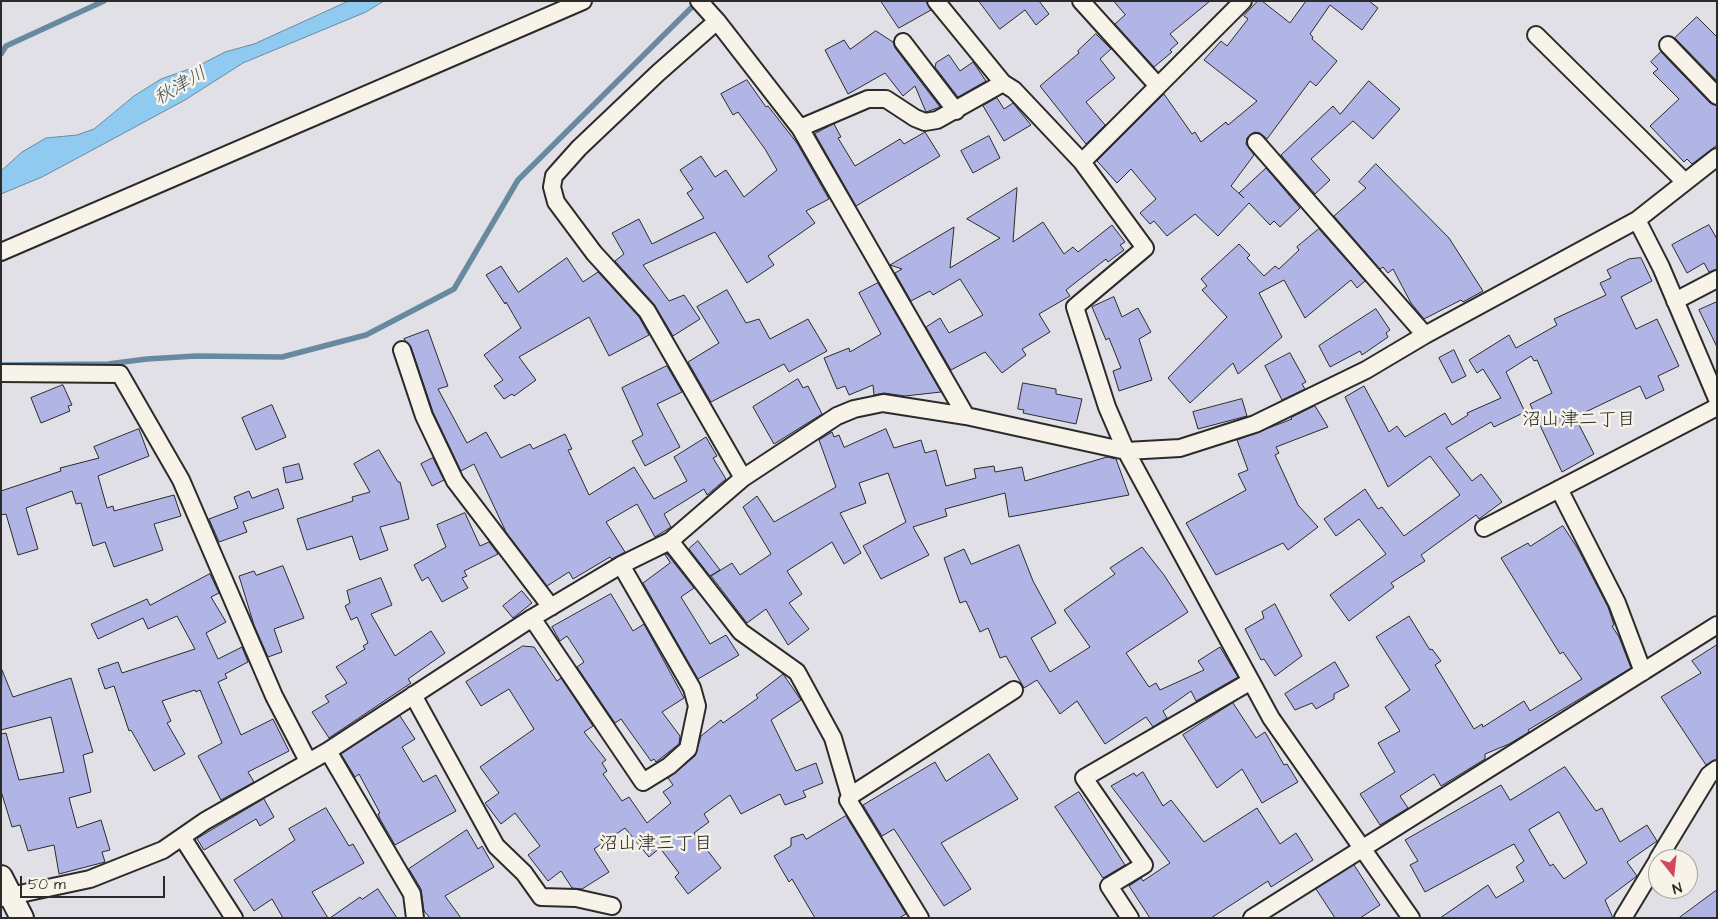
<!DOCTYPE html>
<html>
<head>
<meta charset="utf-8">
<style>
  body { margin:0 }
  #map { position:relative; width:1718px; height:919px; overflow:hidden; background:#e2e0e7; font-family:"Architects Daughter",sans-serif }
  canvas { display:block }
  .frame { position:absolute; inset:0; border:2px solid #2b2b2b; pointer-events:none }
  .north { position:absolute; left:1648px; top:849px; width:50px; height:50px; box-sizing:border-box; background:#f7f3e8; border:1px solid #a5a39c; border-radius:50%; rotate:164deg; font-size:14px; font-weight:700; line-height:20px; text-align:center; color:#2b2b2b }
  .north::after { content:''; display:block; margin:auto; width:18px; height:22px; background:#d1495b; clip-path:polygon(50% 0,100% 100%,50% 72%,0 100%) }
  .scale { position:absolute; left:20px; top:876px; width:145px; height:22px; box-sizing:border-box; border:2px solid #2b2b2b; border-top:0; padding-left:6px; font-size:15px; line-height:18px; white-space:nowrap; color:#2b2b2b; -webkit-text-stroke:4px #f7f3e8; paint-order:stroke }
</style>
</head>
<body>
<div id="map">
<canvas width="1718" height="919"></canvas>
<div class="frame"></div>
<div class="north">N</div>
<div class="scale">50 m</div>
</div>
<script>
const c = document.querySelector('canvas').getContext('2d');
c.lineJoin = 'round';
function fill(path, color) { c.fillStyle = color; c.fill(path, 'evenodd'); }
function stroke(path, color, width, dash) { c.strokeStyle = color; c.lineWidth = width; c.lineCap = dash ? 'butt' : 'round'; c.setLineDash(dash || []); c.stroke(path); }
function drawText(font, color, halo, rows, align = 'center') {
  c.font = font + ' "Architects Daughter","Klee One",sans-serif'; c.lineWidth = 5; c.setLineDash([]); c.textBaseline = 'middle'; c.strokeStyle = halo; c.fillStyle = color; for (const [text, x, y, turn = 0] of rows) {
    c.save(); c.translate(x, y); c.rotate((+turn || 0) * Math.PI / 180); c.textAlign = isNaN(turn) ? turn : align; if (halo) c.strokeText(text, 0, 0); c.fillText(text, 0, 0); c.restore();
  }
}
const water = new Path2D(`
  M349,1h35l-18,11 -123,51 -58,37 -100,54 -43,23 -41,17v-23l21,-19 24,-14 31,-3 17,-6 40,-33 27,-17 37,-13 27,-14 29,-8z`);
fill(water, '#90caf0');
stroke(water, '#688aa1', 1);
stroke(new Path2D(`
  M1,54l5,-8 98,-45
  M1,365l107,-1 39,-5 49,-3 86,1 84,-22 88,-46 64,-109 180,-179`), '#688aa1', 5.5);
const building = new Path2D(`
  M881,1h45l5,9 -32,18z
  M979,1h60l10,13 -13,11 -11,-15 -25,19z
  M1114,1h96l-40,33 8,9 -8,7 2,2 -18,15 -39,-43 10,-9z
  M1258,1h4l28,22 16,-22h63l9,7 -16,22 -32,-25 -20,29 3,3 -1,2 25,22 -21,25 -6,-5 -43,58 -7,-6 -5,-1 -8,6 -1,6 8,11 -23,31 13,12 -5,-5 27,-25 34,40 -20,19 -6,-6 -4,4 -21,-22 -31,33 -23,-22 -28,22 -13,-15 -4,3 -10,-11 16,-14 -25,-30 -14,14 -20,-22 67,-67 28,40 3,-2 6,10 25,-20 2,3 29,-24 -53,-41 17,-19 6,5 21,-27 -4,-3z
  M1697,17l20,20v44l-42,-43z
  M876,31l17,11 2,6 45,59 -14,5 -11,-26 -12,10 -18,-23 -37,21 -23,-44 19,-10 6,9z
  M1096,34l15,15 -11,10 15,19 -29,24 19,23 -19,19 -46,-58 39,-33 -1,-2z
  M1661,52l49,51 7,3v39l-25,19 -5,-5 -3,3 -34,-36 29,-27 -26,-26 5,-4 -7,-7z
  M949,55l11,16 13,-9 13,19 -28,16 -23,-30 1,-4z
  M747,80l19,27 2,-1 29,37 32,56 -23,12 9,12 -47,33 6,9 -27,18 -32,-51 -72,33 26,36 15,-6 16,24 -27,17 -19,-32 -39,-43 9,-7 -12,-21 27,-14 13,25 52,-26 -17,-25 6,-4 -13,-19 21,-14 14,21 11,-7 18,27 33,-27 -12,-21 -27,-37 -5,3 -12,-21z
  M1369,81l31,28 -27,30 -20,-18 -42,38 19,21 -15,14 -34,-39 52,-49 7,8z
  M997,98l7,11 9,-6 18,22 -27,16 -21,-35z
  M834,124l7,13 -3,1 17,28 45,-27 4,5 21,-12 15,24 -84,50 -41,-72z
  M989,136l11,22 -27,15 -12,-22z
  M1376,164l73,74 34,53 -20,11 -2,-2 -37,19 -13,-16 -18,-34 -5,4 -5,-6 -3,2 -46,-53 32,-28 -7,-6z
  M1017,188l-4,54 30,-20 21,32 9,-7 5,5 34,-27 13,17 -5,3 4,5 -16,12 -2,-3 -40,31 4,6 -31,18 11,18 -28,17 4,6 -24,18 -17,-21 -34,18 -25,-43 14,-9 9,15 34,-18 -23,-36 -27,16 -3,-4 -19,10 -16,-28 7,-4 -12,-4 64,-38 -4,41 50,-30 -33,-19z
  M1709,225l8,14v30l-8,3 -5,-9 -17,10 -15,-28z
  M1319,229l46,52 -8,7 -6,-8 -46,38 -21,-38 -25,13 23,44 -44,37 -5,-11 -43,40 -22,-25 59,-61 -25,-27 5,-4 -6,-7 38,-35 11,11 -3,3 17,18 11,-10 4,3 20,-19 -2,-3z
  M567,258l16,24 15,-10 41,45 10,18 -40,21 -20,-39 -70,40 17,23 -22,16 -2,-2 -8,5 -10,-13 9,-6 -19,-25 37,-27 -15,-26 -1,2 -19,-29 15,-9 17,26z
  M1641,258l11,23 -31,16 15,32 21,-10 22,47 -21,10 6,14 -18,9 -6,-13 -65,31 19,37 -32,18 -32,-68 22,-11 -15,-33 -3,1 -3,-5 -25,16 19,40 -31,15 -3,-5 -45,26 26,33 9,-7 21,28 -23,17 -3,-4 -55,40 4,6 -34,22 3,4 -45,34 -19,-26 56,-41 -27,-35 -23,17 -12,-17 41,-30 13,20 4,-2 22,29 56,-41 -30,-39 -42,31 -43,-90 19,-11 25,46 8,-6 8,11 40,-24 7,12 16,-10 -1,-2 34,-15 -18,-29 -6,4 -8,-13 40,-25 7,13 41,-23 -3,-6 52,-24 -6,-12 11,-5 -4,-8 22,-11z
  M878,283l63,109 -36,4 -21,-3 -10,2 -1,-10 -24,10 -4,-9 -8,3 -13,-31 25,-10 1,4 31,-18 -22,-41z
  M727,290l19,33 13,-4 11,20 38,-20 19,32 -38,21 -5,-8 -73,38 -23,-40 31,-19 -22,-36z
  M1114,297l8,20 16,-9 13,24 -12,7 13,41 -33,11 -6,-20 8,-3 -12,-30 -3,2 -14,-33z
  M1717,302v45l-18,-37z
  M1376,309l14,21 -4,3 2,4 -26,18 -2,-4 -30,16 -11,-21z
  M428,330l20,56 -10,3 29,54 19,-11 15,26 29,-14 3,5 32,-15 7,15 -4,1 21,45 45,-28 20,32 33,-18 -13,-24 32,-20 11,19 -4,2 13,21 -19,16 -3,-6 -40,25 7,13 -16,10 -18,-33 -31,18 19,30 -13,7 -2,-2 -37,22 -4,-7 -22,14 -41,-54 -32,-68 -13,7 -28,-59 -22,-65 -7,-8z
  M1454,350l12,26 -14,7 -13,-25z
  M1290,353l16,29 -4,2 3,5 -23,11 -17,-34z
  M667,366l15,26 -25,12 23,43 -35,19 -13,-25 11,-6 -21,-47z
  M798,379l5,9 5,-2 14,28 -48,30 -21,-37z
  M1023,383l33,6v5l26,5 -6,25 -53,-11 1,-3 -6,-1z
  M63,385l9,20 -4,1 2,5 -29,12 -10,-25z
  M1242,399l5,17 -49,13 -5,-17z
  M272,405l14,32 -30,13 -14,-32z
  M1315,406l13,21 -52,20 3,6 -4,2 23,50 20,22 -30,23 -5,-7 -67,32 -30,-52 60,-33 -8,-16 10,-4 -11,-30 55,-21 -1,-1z
  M139,429l10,27 -51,20 9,32 6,-2 1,5 60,-16 7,21 -27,8 9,26 -49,17 -9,-25 -12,4 -12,-43 -5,1 -4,-13 -46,17 12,41 -20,6 -12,-41 -5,1v-24l60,-20 -1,-3 39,-10 -5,-11z
  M886,429l8,19 27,-8 4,13 11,-3 10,36 30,-8 -2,-9 20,-3 1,6 27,-5 3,14 82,-24 9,2 13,36 -120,22 -4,-24 -60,16 2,7 -34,11 16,28 -48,24 -18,-33 43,-24 -18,-49 -29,10 7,20 -26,10 21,40 -17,11 -12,-22 -45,29 15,23 -13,9 20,26 -21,16 -22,-36 -19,14 -36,-47 21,-13 8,12 31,-21 -28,-47 14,-11 17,26 62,-35 -17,-47 13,-8 2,5 5,-2 5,12z
  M379,450l19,32h2l9,37 -29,8 8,23 -28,10 -8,-24 -45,14 -10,-31 56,-18 -1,-4 18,-5 -16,-28z
  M433,458l11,22 -12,6 -11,-22z
  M299,464l4,15 -17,4 -3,-15z
  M278,489l6,19 -41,14 4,10 -28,10 -10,-23 29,-11 -4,-11 15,-6 3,7z
  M465,513l15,33 9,-4 9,12 -34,17 3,5 -5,2 6,10 -26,14 -14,-25 -6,4 -8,-16 32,-18 -9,-22z
  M1563,526l15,23 30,58 6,18 -2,1 7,11 12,31 -103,62 1,2 -20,12 -24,10v5l-44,27 -7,-12 -34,22 8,12 -28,17 -20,-31 35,-22 -17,-29 22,-12 -15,-24 25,-17 -34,-53 33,-21 21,34 2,-1 9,12 -6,4 39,64 8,-5 1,3 41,-26 6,10 52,-32 -19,-27 -3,2 -59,-96 27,-15 2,3z
  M698,541l22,29 -10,6 -21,-27z
  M1019,545l14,36 23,42 -25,15 19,34 40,-25 -26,-37 51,-36 -5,-6 32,-21 22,28 24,37 -62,41 23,34 7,-4 4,7 44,-20 -6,-9 22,-14 18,30 -42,24 -5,-10 -28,20 4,7 -14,9 -7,-10 -41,27 -28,-43 -17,13 -23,-34 -13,8 -18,-32 -6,2 -12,-30 -8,4 -14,-31 -6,2 -16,-45 20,-9 7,15z
  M665,554h2l27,34 -13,9 29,47 16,-9 13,20 -41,24 -55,-96 27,-20z
  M283,566l21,52 -30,11 8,23 -14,5 -14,-32 -15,-49 15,-5 2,4z
  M210,574l9,19 -8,4 15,25 -20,11 12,26 24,-12 6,15 -23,12 2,4 -9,4 23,53 32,-16 16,32 -41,21 6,10 -33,18 -23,-44 24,-13 -22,-53 -4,2 -1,-2 -33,11 9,20 -4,2 18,31 -31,17 -23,-41 -2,1 -15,-45 -9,3 -7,-20 20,-7 4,11 73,-24 -18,-33 -29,13 -5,-11 -45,21 -7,-15 56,-25 3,6z
  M381,578l11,27 -21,9 24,42 36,-25 14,22 -37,26 3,4 -82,55 -17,-26 17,-10 -4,-6 22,-13 -11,-16 29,-18 -2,-3 5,-3 -11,-26 -6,3 -6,-14 5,-3 -3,-12z
  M522,591l10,12 -19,15 -10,-12z
  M611,594l22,37 11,-7 40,74 -22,14 18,24 -1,8 -23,18 -2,-3 -3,2 -30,-42 -6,4 -38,-56 7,-5 -17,-26 -7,5 -8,-14z
  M1275,604l27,52 -27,20 -11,-17 -3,1 -16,-31 19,-11 -2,-6z
  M1717,645v114l-11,6 -45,-68 40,-24 -9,-12z
  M523,646l11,1 23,34 4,-3 32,48 -9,6 22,28 -4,3 5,8 -4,3 19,27 7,-4 18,26 24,-20 -8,-11 10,-7 -5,-7 27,-22 6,-20 20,-16 2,3 35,-25 -2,-3 27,-21 18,26 -30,20 25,51 20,-8 7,20 -20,8 3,6 -21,8 -5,-11 -39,20 -11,-19 -26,19 5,8 -15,11 27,35 -33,26 -13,-17 4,-4 -19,-25 -11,9 -24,-29 -31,21 15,23 -27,17 -10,-1 -11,-17 -13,10 -20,-26 12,-9 -25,-33 -14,11 -16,-21 14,-10 -19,-26 54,-38 -25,-40 -28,17 -15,-24z
  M1335,662l14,24 -15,8v5l-18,10 -4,-6 -17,7 -10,-16z
  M2,670l11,27 58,-19 22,74 -10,3 8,37 -22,6 8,30 24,-8 9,30 -8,2 3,10 -46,12 -5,-29 -26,6 -8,-26 -8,2 -11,-36v-57l5,-1 13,47 45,-8 -13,-55 -50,13z
  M1233,703l23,35 9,-6 19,33 3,-1 11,18 -36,21 -20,-34 -25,19 -34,-53z
  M400,716l15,23 -13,8 21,35 13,-7 20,36 -61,34 -15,-26 -2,-5 2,-1 -21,-39 -4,3 -14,-23z
  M989,754l29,45 -77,44 30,46 -27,17 -50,-77 -12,7 -19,-31 72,-43 11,19z
  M1565,767l31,44 6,-3 18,34 27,-17 10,16 -30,21 10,14 -32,24 8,18h-173l48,-33 8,13 28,-17 -8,-14 8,-6 -10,-17 -89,48 -15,-27 8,-4 -13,-21 96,-55 9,15zM1559,812l28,51 -23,16 -11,-15 -3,2 -21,-36z
  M1143,772l20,34 8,-6 33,42 53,-34 23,36 16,-11 17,27 -42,27 -3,-6 -57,37h-61l-21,-32 12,-8 2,3 27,-18 -59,-77 23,-13 2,3z
  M1079,792l46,73 -22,13 -48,-71z
  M264,799l10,18 -14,9 -4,-7 -52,31 -7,-11z
  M326,808l23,38 4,-2 11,19 -52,29 16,26h-45l-11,-19 -18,12 -20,-31 61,-40 -6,-11z
  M846,816l60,98 -7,4h-84l-23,-39 -3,3 -15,-26 17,-10v-8l12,-4 3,5z
  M467,830l11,19 4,-3 12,21 -49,29 16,22h-31l-6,-7 -3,-22 -12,-20z
  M1354,865l26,40 -20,13h-25l-19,-29z
  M378,889l19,29h-67l30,-21 2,2z
  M1717,890v28h-38z`);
fill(building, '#b0b5e6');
stroke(building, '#2b2b2b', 1);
const street = new Path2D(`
  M699,1l18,20 83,107 166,288
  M936,1l67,82
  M1081,1l77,85
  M717,21l-59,52 -79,75 -25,28 -2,11 4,15 38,51 53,58 96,167
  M1536,35l149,147
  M903,42l53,69
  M1668,45l49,51
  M800,128l68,-29h18l29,19 10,4 12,-2 66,-37 11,7 68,72 63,86 -70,59 32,100 19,44 145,267 140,200
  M1256,142l169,193
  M1082,162l161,-161
  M1637,220l24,47 56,132
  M1,252l582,-251
  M1675,301l42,-22
  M402,350l22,66 31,65 96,126
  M1,373l119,1 61,106 93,216 34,65
  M1559,489l58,114 26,69
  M1484,528l233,-121
  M670,541l71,91 56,40 36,66 17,58 -2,4 72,118
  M532,618l111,164 26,-16 19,-17 9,-43 -5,-18 -71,-123
  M413,695l83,151 28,27 17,24 35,1 36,8
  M328,751l84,143 3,24
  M850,796l164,-106
  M182,837l52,81
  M1658,859l51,-84 8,-6
  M1,898l89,-19 73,-29 42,-29 123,-70 204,-133 89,-53 49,-24 73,-63 94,-62 17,-7 29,-6 83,13 160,35 54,-3 75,-24 111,-54 59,-35 212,-115 80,-63
  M1130,918l-21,-32 35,-21 -60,-87 167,-97
  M1252,918l465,-293
  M1623,918l35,-58`);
const secondary = new Path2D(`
  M1,877l21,41`);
stroke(street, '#2b2b2b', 20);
stroke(secondary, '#2b2b2b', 26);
stroke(street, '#f7f3e8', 16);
stroke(secondary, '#f7f3e8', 22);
drawText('italic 19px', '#44535c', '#f7f3e8', [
  ["秋津川",181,87,-30]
]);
drawText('19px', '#2b2b2b', '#f7f3e8', [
  ["沼山津二丁目",1579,421],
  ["沼山津三丁目",656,845]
]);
</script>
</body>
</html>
